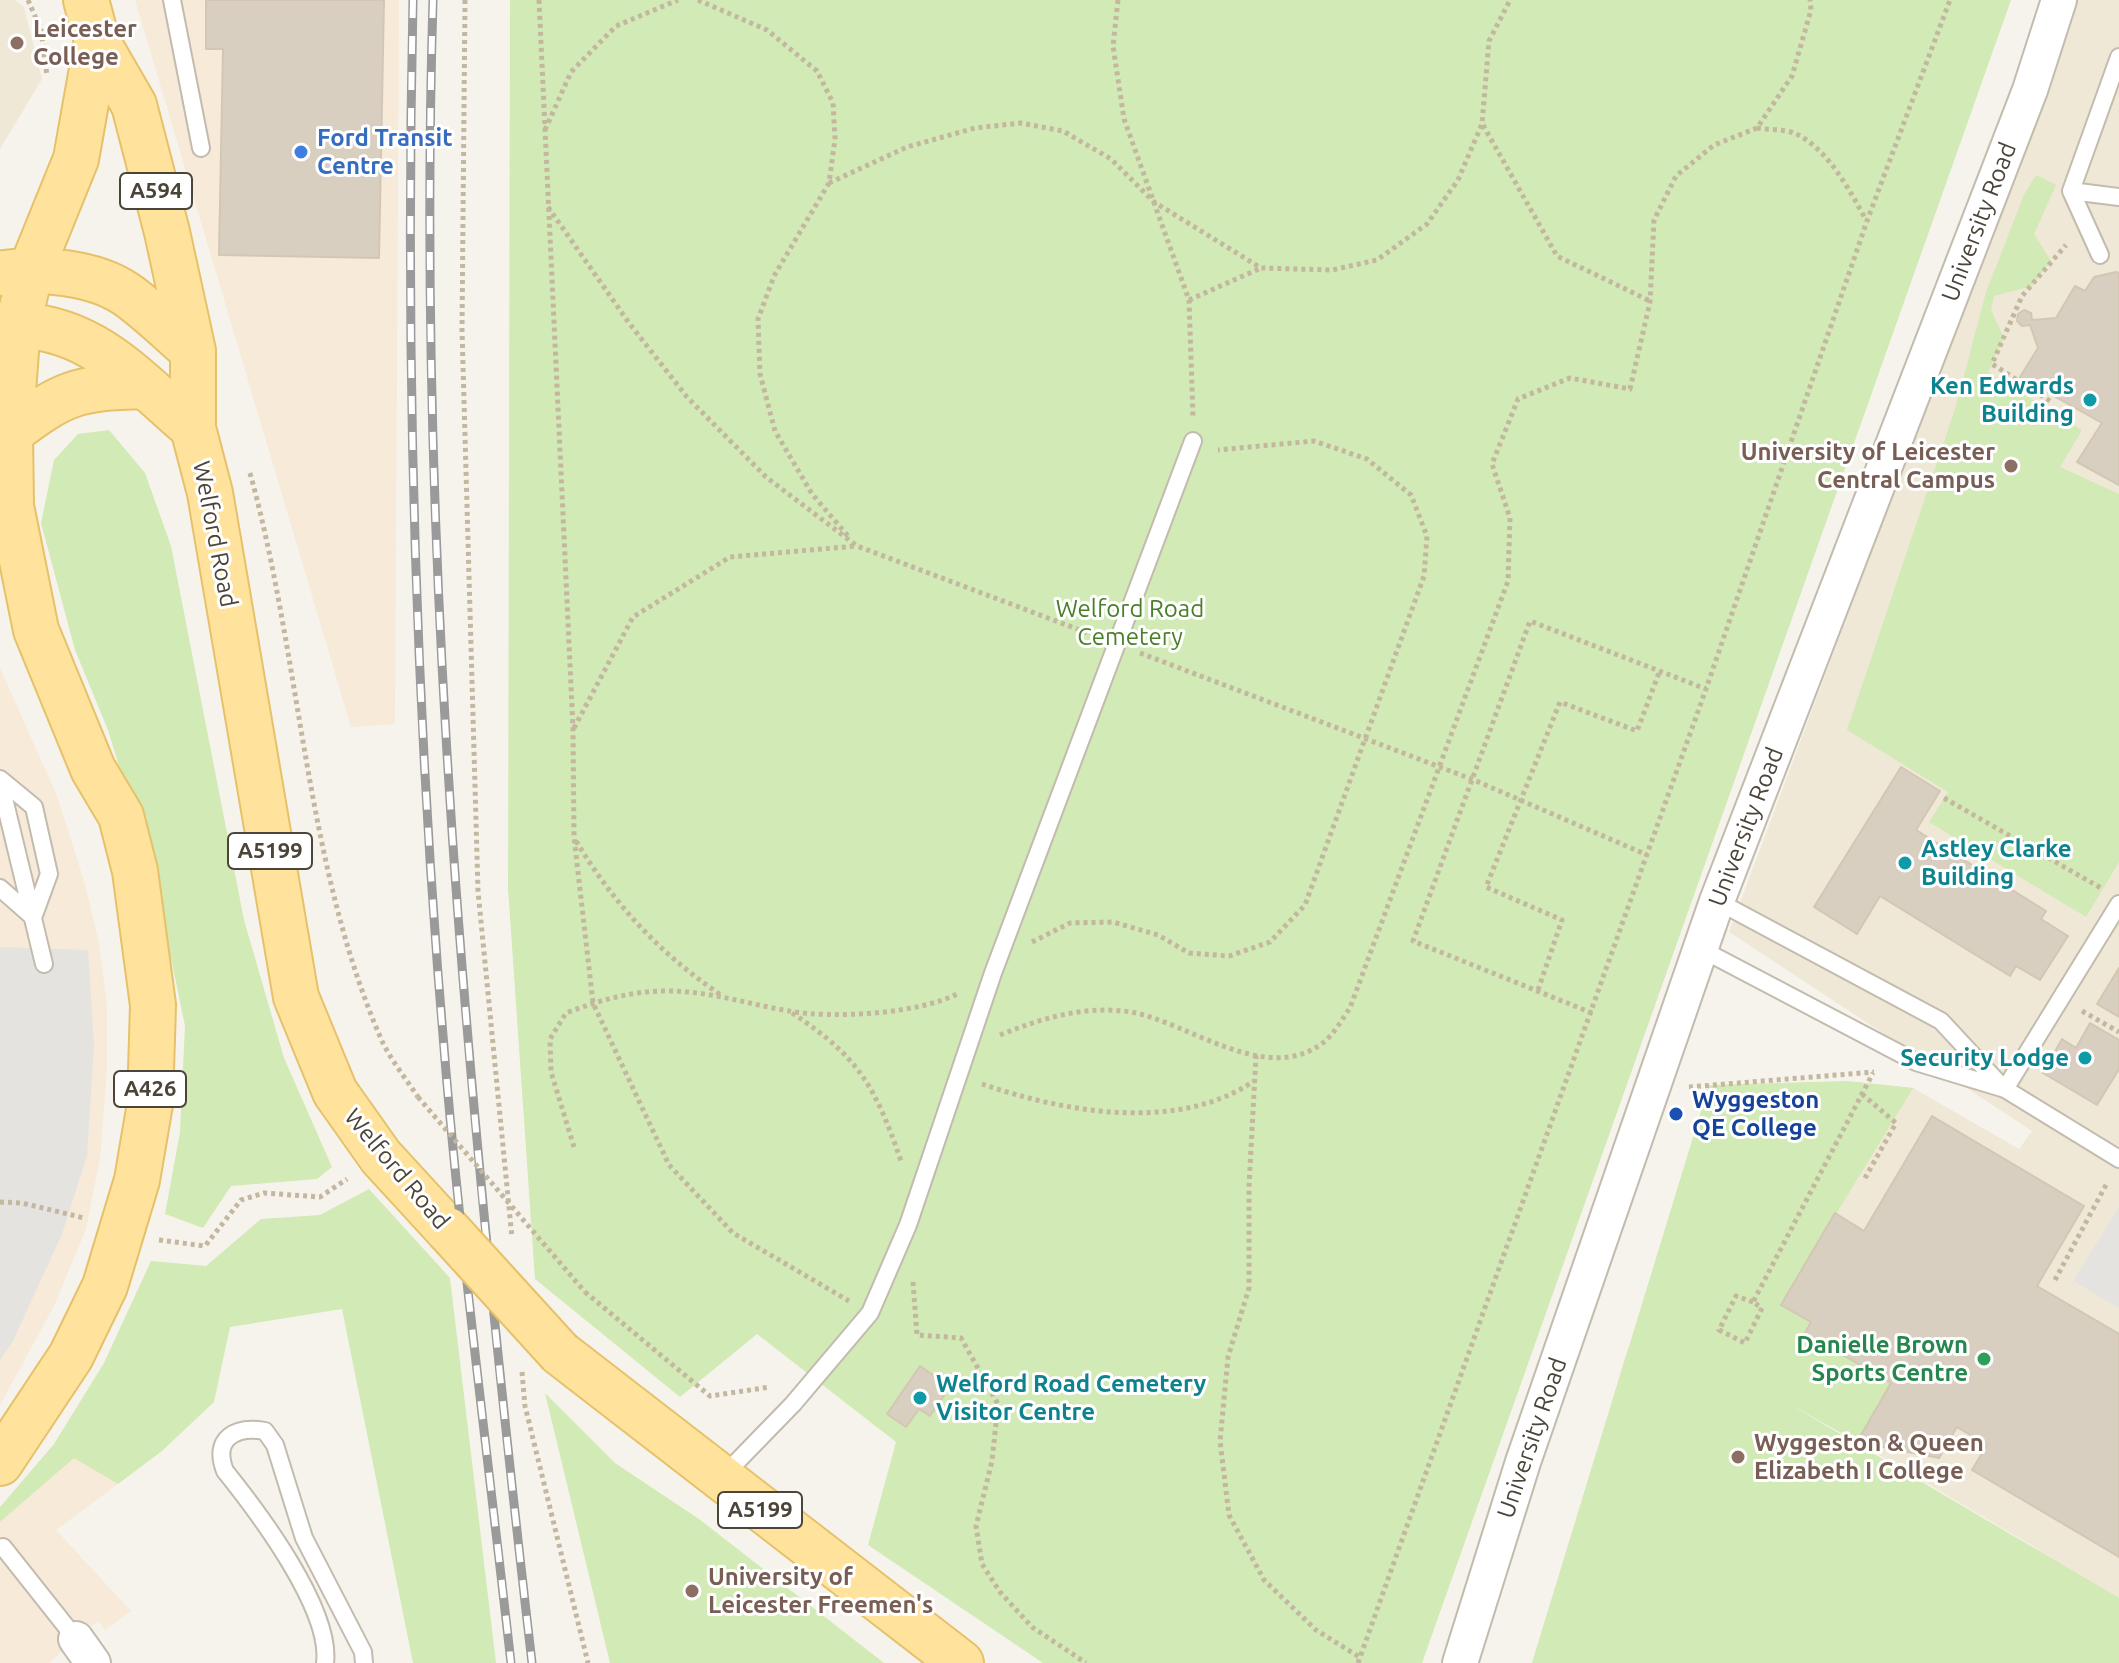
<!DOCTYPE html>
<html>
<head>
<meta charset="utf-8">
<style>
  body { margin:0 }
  canvas { display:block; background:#f6f3ec }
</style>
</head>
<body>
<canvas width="2119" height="1663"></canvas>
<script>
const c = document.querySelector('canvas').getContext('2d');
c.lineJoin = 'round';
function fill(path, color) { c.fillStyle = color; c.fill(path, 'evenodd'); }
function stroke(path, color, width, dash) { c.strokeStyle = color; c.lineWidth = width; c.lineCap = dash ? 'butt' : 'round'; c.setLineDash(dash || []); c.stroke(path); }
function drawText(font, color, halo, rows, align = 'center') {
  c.font = font + ' Ubuntu,sans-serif'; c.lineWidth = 6; c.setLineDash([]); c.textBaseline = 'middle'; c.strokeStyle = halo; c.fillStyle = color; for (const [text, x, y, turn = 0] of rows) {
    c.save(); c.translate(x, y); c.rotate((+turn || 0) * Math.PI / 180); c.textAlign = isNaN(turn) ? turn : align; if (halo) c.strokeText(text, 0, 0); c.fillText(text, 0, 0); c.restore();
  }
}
fill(new Path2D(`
  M135,0h264l-4,724 -44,3z
  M0,668l57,128 28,88 14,59 8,62v65l-7,89 -14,70 -32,77 -54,99z
  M74,1457l44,27 -62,46 75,81 -26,19 -7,-9 -49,42h-49v-141z`), '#f7ead8');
fill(new Path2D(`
  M0,0h15l9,7 18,72 -42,70z
  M2078,0h41v1663h-587l96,-315 413,203 -381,-226 143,-171 44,-73 66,7 106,61 13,-18 -303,-199z`), '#efe8d6');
fill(new Path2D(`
  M510,0h1501l-589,1663h-379l-175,-118 28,-103 -139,-108 -77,63 -145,-118 -27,-391z
  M2036,175l20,10 -22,49 17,27 -19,25 -38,10 -3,14 13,28 -16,34 94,58 -22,37 59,27v368l-33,55 -157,-95 19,-30 -101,-62 109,-324 30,-114 38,-97z
  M109,430l36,43 26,73 73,374 40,138 48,109 -15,12 -86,7 -28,42 -38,-14 15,-82 5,-106 -27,-131 -50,-165 -33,-80 -34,-127 13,-63 24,-26z
  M1847,1081l66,7 -132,216 30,18 -6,11 86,50 -34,59 -71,-40 333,196v65h-587l177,-578z
  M369,1189l81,89 46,385h-83l-71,-354 -112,18 -16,75 -52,49 -44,33 -44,-26 -74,64v-15l54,-63 50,-81 47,-102 55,5 55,-47 59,-4z
  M545,1393l70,70 84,56 185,144h-274z`), '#d2eab5');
fill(new Path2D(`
  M0,947l88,3 6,96 -7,110 -25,78 -49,107 -13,19z
  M2119,1207v101l-46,-27z`), '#e5e3e0');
const building = new Path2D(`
  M206,0h178l-5,258 -160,-3 4,-206h-17z
  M2116,272l3,1v212l-42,-23 25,-39 -82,-46 18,-29 -8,-23 -8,1 -5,-5 1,-7 6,-4 7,3 1,7 24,-2 19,-32 10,5 9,-14z
  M1901,767l39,24 -24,39 130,81 -5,8 27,17 -28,44 -24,-14 -6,10 -130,-80 -23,38 -43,-27z
  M2119,968v49l-22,-13z
  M2090,1023l29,17v29l-22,36 -54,-32 19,-34 14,9z
  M1932,1116l152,90 -47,80 82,48v223l-147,-87 15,-25 -30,-18 -18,31 -82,-16 34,-59 -86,-50 6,-11 -30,-17 54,-92 29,18z
  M920,1366l30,21 -20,29 -11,-7 -13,18 -19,-13z`);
fill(building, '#d8cfc1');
stroke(building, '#d3c7b4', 2);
const service = new Path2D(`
  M172,0l29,148
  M2071,191l48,6
  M2100,255l-29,-64 48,-134
  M0,779l34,28 15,67 -15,41
  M0,782l44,182
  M0,888l33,29
  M1717,901l224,120 63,68
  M1701,949l215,113 89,27 114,70
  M2005,1089l114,-185
  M724,1475l69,-71 77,-91 38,-88 85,-252 200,-532
  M3,1547l73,92
  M325,1663c7,-53 -67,-151 -100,-192 -13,-33 11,-45 40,-40l10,14 29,93 59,114 1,11`);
const minor = new Path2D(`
  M76,1639l17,24
  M1460,1663l63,-201 194,-561 313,-811 29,-90`);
const primary = new Path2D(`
  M86,0l11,41 37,64 33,127 26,119v77l17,65 86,504 39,95 46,65 67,73
  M4,273c38,-5 89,-1 122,21 23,16 45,38 67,57
  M0,325c88,-4 132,51 193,103
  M10,433c54,-41 66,-45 134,-47
  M560,1353l401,310
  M0,1463l71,-107 34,-70 32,-106 13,-76 3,-99 -18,-134 -14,-55 -28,-47 -57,-139 -25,-124 -1,-73 8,-109 13,-54 45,-111 21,-118`);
stroke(service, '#c2bbae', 20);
stroke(minor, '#c2bbae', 38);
stroke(primary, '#e6c16a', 48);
stroke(new Path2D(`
  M28,0l13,30 6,46
  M465,0l-3,330 16,561 34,347
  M539,0l34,729 1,108 19,166 76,162 64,68 116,68
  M698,0l69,30 50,41 16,32 2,36 -6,44 -55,93 -16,43 2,55 15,57 37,63 36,42
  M1118,0l-5,46 11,73 65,181 4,117
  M1483,125l74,131 93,45
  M1757,128c11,2 27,1 37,5 33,14 56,58 72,87
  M545,130l26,-58 45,-46 62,-26
  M829,183l78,-36 68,-19 46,-5 42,8 48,28 43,43 107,66 71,2 45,-10 50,-36 31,-44 24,-56 7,-83 21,-41
  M548,207l81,116 58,74 79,80 91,69 236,89
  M1189,300l72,-32
  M2050,401l-58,-37 30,-68 44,-51
  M250,473c51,184 55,393 132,568 9,19 24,38 36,56
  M1140,653l334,127 173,75
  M574,728l59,-111 97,-60 126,-11
  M1944,798l157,90
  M576,841c38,63 84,113 145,154
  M1032,942l38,-19 43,-1 45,13 31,18 40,3 41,-14 35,-37 119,-329 3,-40 -16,-41 -44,-36 -53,-18 -96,9
  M1538,990l24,-70 -76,-33 74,-185 77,29 23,-61
  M2082,1011l37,21
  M792,1013c67,44 83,73 109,148
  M1592,1013l-179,-72 117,-320 176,68
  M1000,1035c42,-17 85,-30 131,-23 57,10 136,75 193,30 10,-8 18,-23 26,-34l158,-427 2,-63 -18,-54 26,-65 52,-21 60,11 20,-87 4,-82 22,-44 38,-31 43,-17 35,-52 19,-66 -1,-10
  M1256,1055l-7,131v102l-21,69 -8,84 9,74 35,65 52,50 45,28
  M982,1084c82,28 195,49 272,-3
  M1689,1087l185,-15
  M1862,1094l34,29 -31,55
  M574,1147l-23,-75 -1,-33 16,-26c34,-13 65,-22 101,-22 42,0 81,13 122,20 43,8 131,3 170,-18
  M0,1202l22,1 62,15
  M159,1240l46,6 36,-46 23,-7 56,4 27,-18
  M2055,1280l52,-97
  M913,1282l4,53 44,3 37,66 -6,57 -16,65 6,38 18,28 32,35 54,36
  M585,1292l125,104 60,-9
  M1753,1302l-17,-6 -17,34 26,13 17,-35 -9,-6 120,-229
  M522,1372l3,34 63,257
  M1358,1663l348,-974 161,-468 83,-221`), '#c4b79f', 5, [4, 4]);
stroke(service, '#fff', 16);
stroke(minor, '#fff', 34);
stroke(primary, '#ffe39c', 44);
const rail = new Path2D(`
  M413,0c-8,357 2,715 33,1072 17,197 43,394 65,591
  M433,0c-17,557 35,1110 99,1663`);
stroke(rail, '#9a9a9a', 9);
stroke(rail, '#fff', 6, [18]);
const primaryBridge = new Path2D(`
  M448,1230l112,123`);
stroke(primaryBridge, '#e6c16a', 48, []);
stroke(new Path2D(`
  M418,1097l167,195`), '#c4b79f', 5, [4, 4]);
stroke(primaryBridge, '#ffe39c', 44);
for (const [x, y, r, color] of [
  [17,43,8,"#8d6e63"],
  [301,152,8,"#3f7fe0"],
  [2090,400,8,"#0f9aa8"],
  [2011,466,8,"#8d6e63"],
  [1905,863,8,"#0f9aa8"],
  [2085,1058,8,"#0f9aa8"],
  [1676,1114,8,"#1a4fb4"],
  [1984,1359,8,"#2e9e5b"],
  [920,1398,8,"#0f9aa8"],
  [1738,1457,8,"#8d6e63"],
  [692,1591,8,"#8d6e63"]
]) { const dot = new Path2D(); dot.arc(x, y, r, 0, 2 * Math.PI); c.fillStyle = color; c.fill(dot); stroke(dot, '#fff', 3); }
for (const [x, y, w] of [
  [156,191,72],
  [270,851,84],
  [150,1089,72],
  [760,1510,84]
]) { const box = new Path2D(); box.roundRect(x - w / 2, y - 18, w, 36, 6); c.fillStyle = '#fff'; c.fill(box); stroke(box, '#4b4439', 2); }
drawText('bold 22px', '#4b4439', null, [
  ["A594",156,191],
  ["A5199",270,851],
  ["A426",150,1089],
  ["A5199",760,1510]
]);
drawText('bold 24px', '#785e54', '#fff', [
  ["Leicester",33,29],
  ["College",33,57],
  ["University of Leicester",1995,452,"right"],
  ["Central Campus",1995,480,"right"],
  ["Wyggeston & Queen",1754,1443],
  ["Elizabeth I College",1754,1471],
  ["University of",708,1577],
  ["Leicester Freemen's",708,1605]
], 'left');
drawText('bold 24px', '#366cbe', '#fff', [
  ["Ford Transit",317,138],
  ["Centre",317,166]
], 'left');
drawText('24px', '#4b4439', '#fff', [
  ["University Road",1979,222,-69],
  ["Welford Road",215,534,79],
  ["University Road",1746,827,-69],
  ["Welford Road",397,1169,50],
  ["University Road",1532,1438,-71]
]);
drawText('bold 24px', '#0d838f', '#fff', [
  ["Ken Edwards",2074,386],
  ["Building",2074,414],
  ["Astley Clarke",1921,849,"left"],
  ["Building",1921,877,"left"],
  ["Security Lodge",2069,1058],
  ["Welford Road Cemetery",936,1384,"left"],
  ["Visitor Centre",936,1412,"left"]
], 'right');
drawText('24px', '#4a7f2a', '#fff', [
  ["Welford Road",1130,609],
  ["Cemetery",1130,637]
]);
drawText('bold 24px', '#164399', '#fff', [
  ["Wyggeston",1692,1100],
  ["QE College",1692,1128]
], 'left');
drawText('bold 24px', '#27864d', '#fff', [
  ["Danielle Brown",1968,1345],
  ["Sports Centre",1968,1373]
], 'right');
</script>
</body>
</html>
